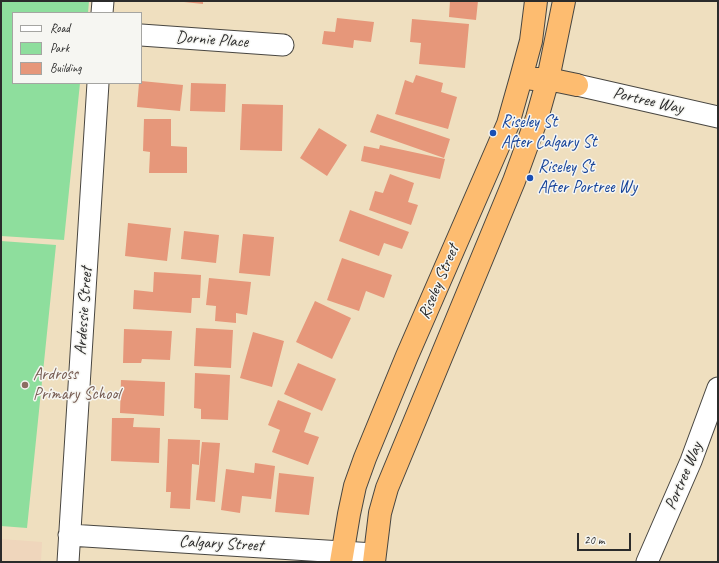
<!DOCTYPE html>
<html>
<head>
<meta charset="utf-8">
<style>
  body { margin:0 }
  #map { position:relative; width:719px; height:563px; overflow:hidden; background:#efdfbf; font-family:Caveat,sans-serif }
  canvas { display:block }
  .frame { position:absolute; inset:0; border:2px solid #2b2b2b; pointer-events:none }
  .legend { position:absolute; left:12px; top:12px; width:130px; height:72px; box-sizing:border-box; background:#f6f6f2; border:1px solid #a5a5a2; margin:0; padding:5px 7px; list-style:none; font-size:12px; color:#2b2b2b }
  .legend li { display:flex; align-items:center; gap:8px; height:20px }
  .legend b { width:20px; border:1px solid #a5a5a2 }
  .scale { position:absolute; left:577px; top:533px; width:54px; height:18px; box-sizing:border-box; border:2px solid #2b2b2b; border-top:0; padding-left:5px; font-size:12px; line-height:14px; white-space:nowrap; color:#2b2b2b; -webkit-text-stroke:3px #f6f6f2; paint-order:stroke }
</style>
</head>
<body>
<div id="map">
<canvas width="719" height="563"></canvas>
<div class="frame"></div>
<ul class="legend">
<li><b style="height:5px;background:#fff"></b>Road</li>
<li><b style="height:11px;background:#8ede9d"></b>Park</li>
<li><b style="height:11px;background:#e6977a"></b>Building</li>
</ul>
<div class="scale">20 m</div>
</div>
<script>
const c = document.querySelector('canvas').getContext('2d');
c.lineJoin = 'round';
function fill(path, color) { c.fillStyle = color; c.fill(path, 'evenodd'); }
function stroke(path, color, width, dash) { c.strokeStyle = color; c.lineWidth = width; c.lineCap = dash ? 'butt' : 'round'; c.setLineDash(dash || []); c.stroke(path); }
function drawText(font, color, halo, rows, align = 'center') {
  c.font = font + ' Caveat,sans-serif'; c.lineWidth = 3; c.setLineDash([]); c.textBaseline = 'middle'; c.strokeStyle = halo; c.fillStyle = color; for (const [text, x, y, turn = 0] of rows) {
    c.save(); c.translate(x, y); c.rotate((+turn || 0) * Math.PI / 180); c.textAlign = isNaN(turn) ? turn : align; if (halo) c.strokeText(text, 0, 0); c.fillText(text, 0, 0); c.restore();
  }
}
fill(new Path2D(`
  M1,539l41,3 -1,20h-40z`), '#efd6bc');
fill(new Path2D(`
  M1,1h88l-1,12h-75v70h67l-16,157 -63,-4z
  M1,241l55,4 -29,283 -26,-2z`), '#8ede9d');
fill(new Path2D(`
  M184,1h19v3l-19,-2z
  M450,1h28l-2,19 -27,-3z
  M337,18l37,4 -3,20 -17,-2 -1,8 -31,-4 2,-13 11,1z
  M412,19l57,5 -4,44 -46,-4 2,-21 -11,-1z
  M416,75l27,8 -2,9 16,5 -9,32 -53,-15 10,-34 8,3z
  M141,81l42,4 -3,26 -43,-4 2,-24h2z
  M191,83l35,1 -1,28 -35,-1z
  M242,104l41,1 -1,46 -42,-1z
  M377,114l73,25 -6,19 -74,-26z
  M144,119h27v27l16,1v26h-38l1,-21 -7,-1z
  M319,128l28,17 -20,31 -27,-18z
  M380,145l65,14 -5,20 -79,-18 3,-15 15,3z
  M390,174l24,9 -6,19 10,3 -7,20 -42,-15 6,-19 8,2z
  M350,210l59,22 -7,17 -18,-6 -5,13 -40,-15z
  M128,223l43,5 -4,33 -42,-5z
  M184,231l35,4 -3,28 -35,-4z
  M243,234l31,3 -4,39 -31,-3z
  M342,258l50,17 -8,23 -18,-7 -7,20 -32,-11z
  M154,272l47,3 -1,23h-8l-1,15 -58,-4 1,-19 19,2z
  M209,278l42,4 -4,33 -11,-2v10l-21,-2 1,-15 -10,-1z
  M315,301l36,17 -19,41 -36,-17z
  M196,328l37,2 -2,38 -37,-2z
  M124,329l48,2 -2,29 -28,-1 -1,4h-18z
  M253,332l31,9 -12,46 -32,-9z
  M298,363l38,16 -14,32 -38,-17z
  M195,373l35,2 -2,45 -27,-1v-10l-7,-1z
  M121,380l44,2 -1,34 -44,-3z
  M278,400l33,13 -7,19 15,5 -11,28 -36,-13 8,-22 -12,-5z
  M112,418h22l-1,9 27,1 -1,35 -48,-2z
  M168,439l32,1 -1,25 -7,-1 -2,45 -20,-1 1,-16h-5z
  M202,442l18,1 -5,59 -19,-2z
  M255,463l20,3 -4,33 -29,-3 -2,17 -19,-3 5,-41 28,4z
  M279,473l35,4 -5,38 -34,-3z`), '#e6977a');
const street = new Path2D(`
  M102,13l1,-12
  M141,35l142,10
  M577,85l141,32
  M69,535l305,19
  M68,562l30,-479
  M647,562l44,-101 27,-73`);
const highway = new Path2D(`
  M533,79h15l29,6
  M341,562l8,-48 6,-28 10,-28 42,-102 101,-232 13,-46 10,-37 5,-40
  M374,562l6,-49 7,-25 127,-307 23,-63 11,-39 16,-78`);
stroke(street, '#484641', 23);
stroke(highway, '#484641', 24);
stroke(street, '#fff', 21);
stroke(highway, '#fdbc70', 22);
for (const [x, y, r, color] of [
  [493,133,4,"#1a4fb4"],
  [530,178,4,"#1a4fb4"],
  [25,385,4,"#8d6e63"]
]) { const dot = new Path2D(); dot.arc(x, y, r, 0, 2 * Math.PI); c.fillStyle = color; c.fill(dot); stroke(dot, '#f6f6f2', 1.5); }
drawText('17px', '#2b2b2b', '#f6f6f2', [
  ["Dornie Place",212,40,4],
  ["Portree Way",648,101,13],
  ["Riseley Street",439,282,-67],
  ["Ardessie Street",84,311,-86],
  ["Portree Way",684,476,-67],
  ["Calgary Street",221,544,3]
]);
drawText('17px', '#164399', '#f6f6f2', [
  ["Riseley St",501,123],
  ["After Calgary St",501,143],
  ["Riseley St",538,168],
  ["After Portree Wy",538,188]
], 'left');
drawText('17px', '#785e54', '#f6f6f2', [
  ["Ardross",33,375],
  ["Primary School",33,395]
], 'left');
</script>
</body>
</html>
